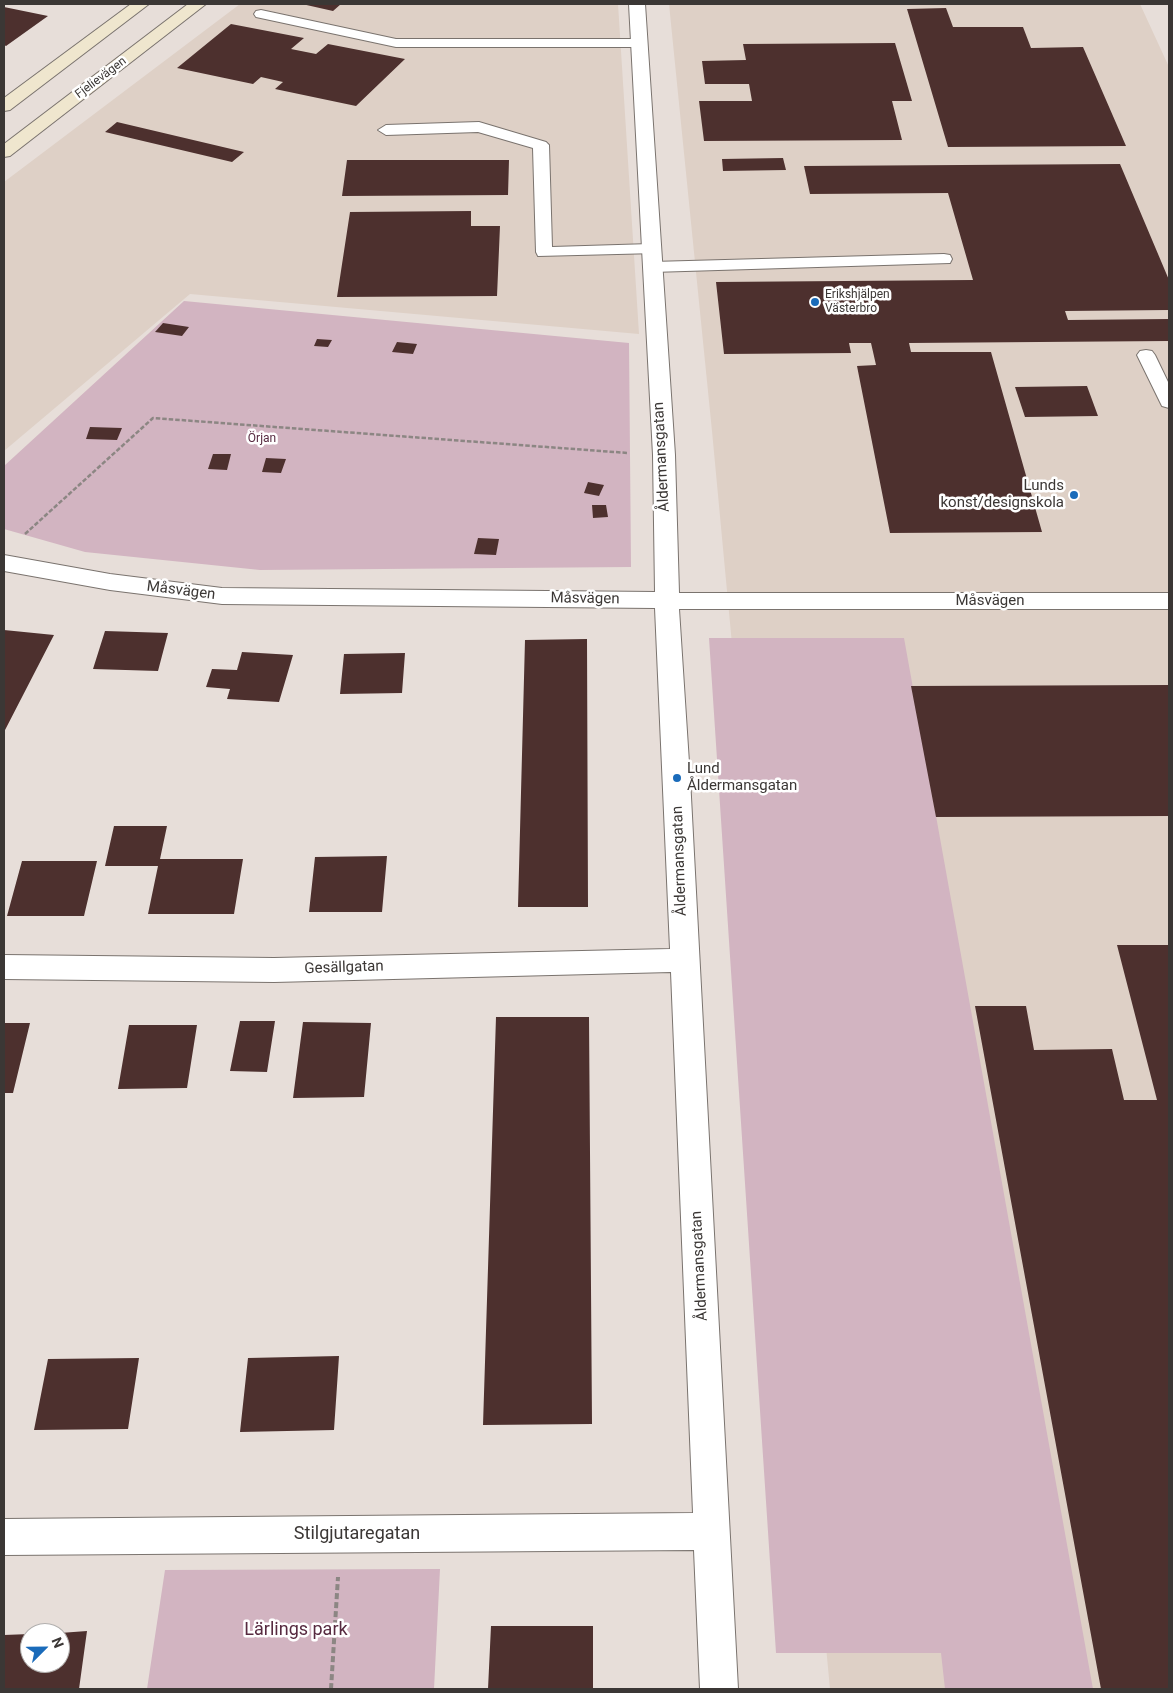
<!DOCTYPE html>
<html>
<head>
<meta charset="utf-8">
<style>
  body { margin:0 }
  #map { position:relative; width:1173px; height:1693px; overflow:hidden; background:#e7ded9; font-family:Roboto,sans-serif }
  canvas { display:block }
  .frame { position:absolute; inset:0; border:5px solid #3b3735; pointer-events:none }
  .north { position:absolute; left:20px; top:1623px; width:50px; height:50px; box-sizing:border-box; background:#fff; border:1px solid #b1afae; border-radius:50%; rotate:67deg; font-size:14px; font-weight:700; line-height:20px; text-align:center; color:#3b3735 }
  .north::after { content:''; display:block; margin:auto; width:18px; height:22px; background:#1a6bba; clip-path:polygon(50% 0,100% 100%,50% 72%,0 100%) }
</style>
</head>
<body>
<div id="map">
<canvas width="1173" height="1693"></canvas>
<div class="frame"></div>
<div class="north">N</div>
</div>
<script>
const c = document.querySelector('canvas').getContext('2d');
c.lineJoin = 'round';
function fill(path, color) { c.fillStyle = color; c.fill(path, 'evenodd'); }
function stroke(path, color, width, dash) { c.strokeStyle = color; c.lineWidth = width; c.lineCap = dash ? 'butt' : 'round'; c.setLineDash(dash || []); c.stroke(path); }
function drawText(font, color, halo, rows, align = 'center') {
  c.font = font + ' Roboto,sans-serif'; c.lineWidth = 5; c.setLineDash([]); c.textBaseline = 'middle'; c.strokeStyle = halo; c.fillStyle = color; for (const [text, x, y, turn = 0] of rows) {
    c.save(); c.translate(x, y); c.rotate((+turn || 0) * Math.PI / 180); c.textAlign = isNaN(turn) ? turn : align; if (halo) c.strokeText(text, 0, 0); c.fillText(text, 0, 0); c.restore();
  }
}
fill(new Path2D(`
  M240,4h378l21,330 -449,-40 -186,157v-269z
  M669,4h471l29,63v1622h-339l-118,-1258z`), '#ded0c6');
fill(new Path2D(`
  M184,301l445,42 2,224 -371,3 -175,-18 -81,-23v-63z
  M709,638h195l189,1051h-148l-4,-36h-165z
  M440,1569l-6,120h-287l18,-119z`), '#d2b4c1');
fill(new Path2D(`
  M302,4h39l-8,7z
  M4,7l44,9 -42,30 -2,-1z
  M946,8l7,19h70l8,21 52,-1 43,99 -178,1 -41,-138z
  M231,24l73,14 -13,11 25,5 12,-10 77,15 -49,47 -81,-17 8,-7 -22,-5 -8,7 -76,-16z
  M895,43l17,58h-20l10,39 -198,1 -5,-40h53l-3,-17h-44l-3,-23 44,-1 -3,-16z
  M117,122l127,30 -12,10 -127,-30z
  M783,158l3,12 -63,1 -1,-12z
  M347,160h162l-1,35 -166,1z
  M1120,164l49,116v30l-104,1 3,9 101,-1v22l-260,2 2,9h80l51,180 -152,1 -33,-167 19,-1 -5,-22h-22l2,10 -127,1 -8,-72 257,-2 -25,-87 -138,1 -6,-28z
  M471,211v15h29l-3,70 -160,1 13,-85z
  M163,323l26,4 -7,9 -27,-4z
  M317,339l15,1 -4,7 -14,-1z
  M397,342l20,2 -4,10 -21,-2z
  M1087,386l11,30 -73,1 -10,-30z
  M90,427l32,1 -5,12 -31,-1z
  M213,454h18l-4,16 -19,-1z
  M266,458l20,1 -5,14 -19,-1z
  M588,482l16,3 -5,11 -15,-3z
  M592,505h14l2,12 -15,1z
  M478,538l21,1 -3,16 -22,-1z
  M4,630l50,5 -50,97z
  M105,631l63,2 -10,38 -65,-2z
  M587,639l1,268h-70l7,-267z
  M242,652l51,3 -14,47 -52,-3 3,-10 -24,-2 6,-18 25,1z
  M405,653l-3,40 -62,1 4,-40z
  M1169,685v131l-233,1 -25,-131z
  M114,826h53l-7,33h83l-9,55h-86l10,-48h-53z
  M387,856l-5,56h-73l6,-55z
  M22,861h75l-13,55h-77z
  M1117,945h52v744h-68l-126,-683h51l8,44 78,-1 12,51h33z
  M496,1017h93l3,407 -109,1z
  M240,1021h35l-8,51 -37,-1z
  M303,1022l68,1 -7,74 -71,1z
  M4,1023h26l-17,70h-9z
  M129,1025h68l-10,63 -69,1z
  M339,1356l-5,74 -94,2 8,-74z
  M139,1358l-11,71 -94,1 14,-71z
  M491,1626h102v63h-105z
  M87,1631l-8,58h-75v-54l26,-1v29h30v-30z`), '#4d302e');
const service = new Path2D(`
  M261,10l135,29h242l7,4 -7,4h-242l-140,-30 -2,-3 2,-3z
  M479,122l67,20 3,3 3,102 99,-3 6,1 2,4 -2,4 -119,3 -2,-4 -3,-104 -55,-16 -92,3 -8,-5 8,-5z
  M944,254l6,1 2,4 -2,4 -298,9 -6,-1 -2,-4 2,-4 6,-1z
  M1146,350l6,1 3,4 14,29v24l-7,-2 -2,-4 -23,-47 3,-4z`);
const minor = new Path2D(`
  M629,4h16l30,451 4,138h490v16h-490l11,169 48,911h-38l-6,-139 -690,5v-36l689,-6 -22,-541 -397,10 -270,-3v-24l270,3 396,-9 -15,-341 -433,-4 -112,-14 -106,-19v-16l106,19 112,14 433,4 -2,-137z`);
const secondary = new Path2D(`
  M131,4h18l-139,106 -6,1v-13z
  M188,4h18l-196,152 -6,1v-13z`);
stroke(service, '#7a736e', 2);
stroke(minor, '#7a736e', 2);
stroke(secondary, '#7a736e', 2);
stroke(new Path2D(`
  M25,534l128,-116 475,35`), '#8c8683', 2.5, [4.5, 2]);
stroke(new Path2D(`
  M331,1689l7,-112`), '#8c8683', 4, [6, 3]);
fill(service, '#fff');
fill(minor, '#fff');
fill(secondary, '#efe6ce');
for (const [x, y, r, color] of [
  [815,302,5,"#1a6bba"],
  [1074,495,5,"#1a6bba"],
  [677,778,5,"#1a6bba"]
]) { const dot = new Path2D(); dot.arc(x, y, r, 0, 2 * Math.PI); c.fillStyle = color; c.fill(dot); stroke(dot, '#fff', 2); }
drawText('12px', '#3b3735', '#fff', [
  ["Fjelievägen",101,78,-37]
]);
drawText('12px', '#3b3735', '#fff', [
  ["Erikshjälpen",825,295],
  ["Västerbro",825,309]
], 'left');
drawText('12px', '#572a40', '#fff', [
  ["Örjan",262,439]
]);
drawText('15px', '#3b3735', '#fff', [
  ["Åldermansgatan",662,457,-93],
  ["Måsvägen",181,591,7],
  ["Måsvägen",585,599,1],
  ["Måsvägen",990,601],
  ["Åldermansgatan",680,861,-92],
  ["Gesällgatan",344,968,-2],
  ["Åldermansgatan",700,1266,-93]
]);
drawText('15px', '#3b3735', '#fff', [
  ["Lunds",1064,486],
  ["konst/designskola",1064,503],
  ["Lund",687,769,"left"],
  ["Åldermansgatan",687,786,"left"]
], 'right');
drawText('18px', '#3b3735', '#fff', [
  ["Stilgjutaregatan",357,1534]
]);
drawText('18px', '#572a40', '#fff', [
  ["Lärlings park",296,1630]
]);
</script>
</body>
</html>
